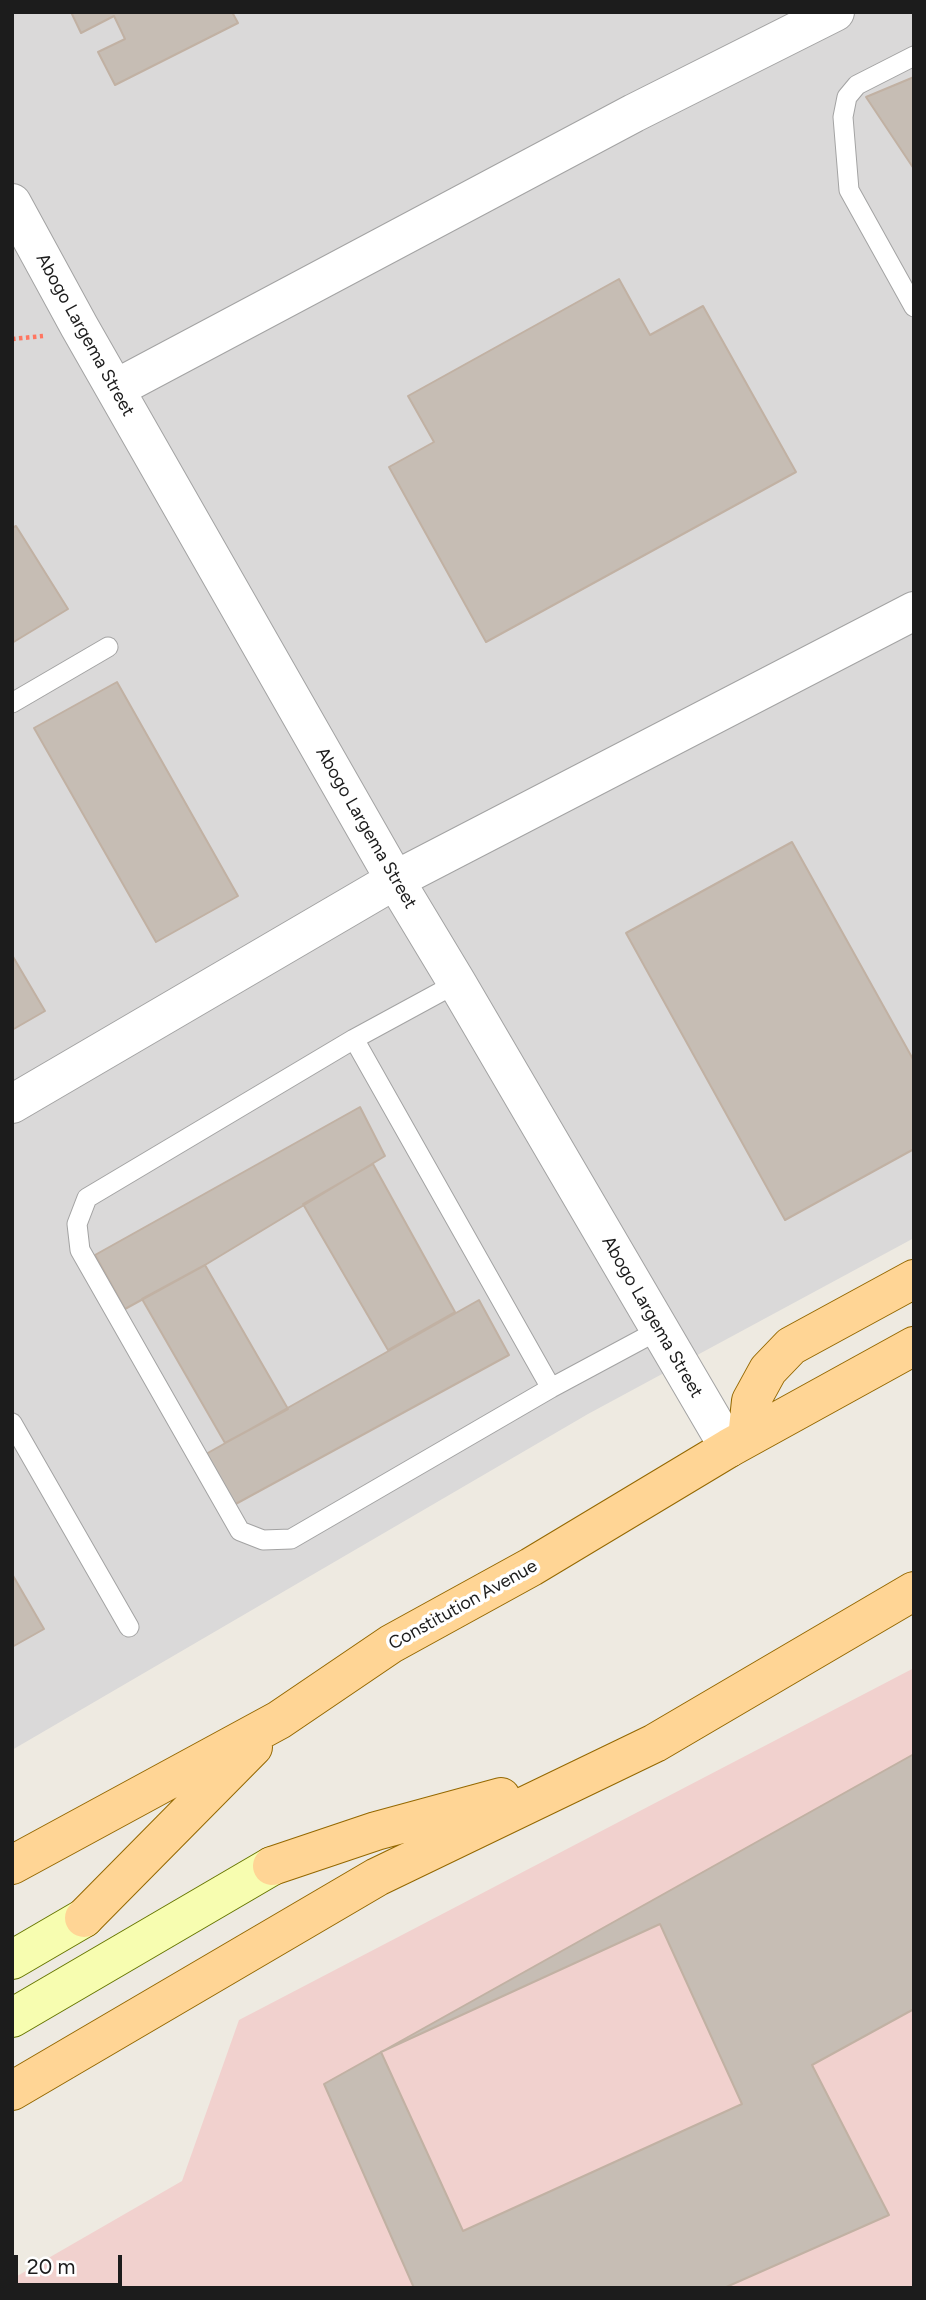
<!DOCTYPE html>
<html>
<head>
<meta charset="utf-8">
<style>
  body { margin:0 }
  #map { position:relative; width:926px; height:2300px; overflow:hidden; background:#eeeae1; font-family:Figtree,sans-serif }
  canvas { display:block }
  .frame { position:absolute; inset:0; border:14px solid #1c1c1c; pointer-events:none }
  .scale { position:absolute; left:14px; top:2255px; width:108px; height:32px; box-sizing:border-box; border:4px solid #1c1c1c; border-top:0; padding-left:9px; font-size:21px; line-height:24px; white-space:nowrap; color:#1c1c1c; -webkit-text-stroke:5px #fff; paint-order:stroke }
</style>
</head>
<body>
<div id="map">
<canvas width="926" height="2300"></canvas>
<div class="frame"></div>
<div class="scale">20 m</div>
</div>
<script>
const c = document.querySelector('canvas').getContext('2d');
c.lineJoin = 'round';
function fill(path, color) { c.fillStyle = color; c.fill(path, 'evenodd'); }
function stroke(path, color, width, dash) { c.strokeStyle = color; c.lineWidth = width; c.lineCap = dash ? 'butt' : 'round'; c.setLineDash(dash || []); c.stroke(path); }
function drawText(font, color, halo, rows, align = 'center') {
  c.font = font + ' Figtree,sans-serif'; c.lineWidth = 7; c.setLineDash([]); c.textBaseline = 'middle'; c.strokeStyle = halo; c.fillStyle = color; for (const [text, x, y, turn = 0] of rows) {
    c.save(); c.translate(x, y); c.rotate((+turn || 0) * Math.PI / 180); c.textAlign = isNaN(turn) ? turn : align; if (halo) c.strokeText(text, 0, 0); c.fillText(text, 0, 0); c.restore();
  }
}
fill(new Path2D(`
  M12,12h902v1226l-326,176 -576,336z`), '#dad9d9');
fill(new Path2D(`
  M914,1668v620h-902v-9l170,-98 57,-161z`), '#f1d1ce');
const building = new Path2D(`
  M71,12h161l6,11 -123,62 -17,-33 27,-13 -11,-23 -33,17z
  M914,77v92l-48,-72z
  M619,279l31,56 53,-29 93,166 -310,170 -97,-175 45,-25 -26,-46z
  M16,526l52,83 -56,34v-115z
  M117,682l121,214 -82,46 -122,-214z
  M792,842l122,219v88l-129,71 -159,-287z
  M12,955l33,56 -33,19z
  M360,1107l25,49 -180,109 -80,44 -30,-54z
  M373,1164l82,148 -67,38 -85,-146z
  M205,1265l83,144 -63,34 -83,-144z
  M479,1300l30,55 -277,151 -26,-52z
  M12,1574l32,55 -32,18z
  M914,1754v255l-102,56 77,150 -165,73h-310l-90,-204z
  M660,1924l82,180 -279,127 -82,-179z`);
fill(building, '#c6bdb4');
stroke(building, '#c1b1a3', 2);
const lane = new Path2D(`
  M914,56l-57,29 -10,12 -4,20 6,73 65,117
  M12,703l96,-56
  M457,983l-103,56 -267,159 -10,26 3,26 160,281 23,9 28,-1 260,-151 108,-58
  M354,1039l197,349
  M12,1423l117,204`);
const street = new Path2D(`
  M12,203l67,123 316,554 62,103 272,465
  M115,389l519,-276 201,-101
  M12,1104l383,-224 519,-269`);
const secondary = new Path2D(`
  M12,1960l72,-42
  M12,2018l260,-152`);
const primary = new Path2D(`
  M747,1438l4,-37 17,-31 23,-24 123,-67
  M12,1865l267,-145 112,-76 140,-77 198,-119 185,-102
  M272,1866l104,-35 125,-34
  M84,1918l169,-171
  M12,2091l365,-214 278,-134 259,-152`);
stroke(lane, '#a3a3a3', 21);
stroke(street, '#a3a3a3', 40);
stroke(secondary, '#667600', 40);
stroke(primary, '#946800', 40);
stroke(new Path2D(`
  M12,339l31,-3`), '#ff7661', 4.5, [3.5, 3.5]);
stroke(lane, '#fff', 19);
stroke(street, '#fff', 38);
stroke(secondary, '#f7fdb0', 38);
stroke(primary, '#ffd595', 38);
drawText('18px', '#1c1c1c', '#fff', [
  ["Abogo Largema Street",85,335,61],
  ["Abogo Largema Street",366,828,60],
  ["Abogo Largema Street",652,1317,60],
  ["Constitution Avenue",463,1605,-29]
]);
</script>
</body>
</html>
